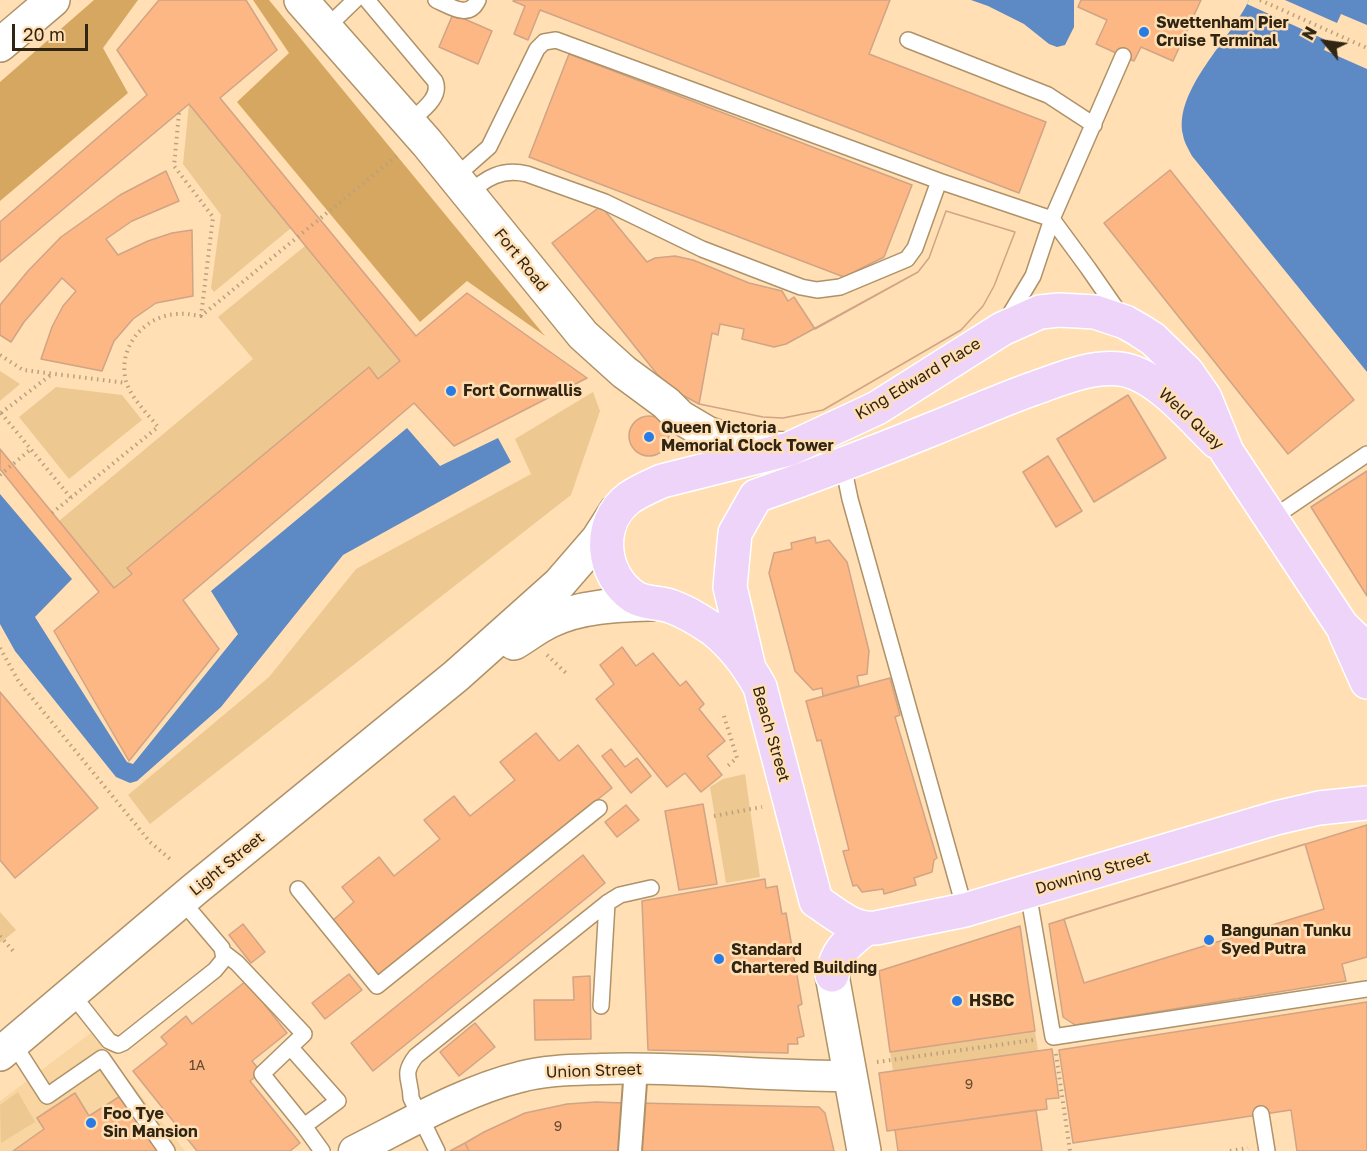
<!DOCTYPE html>
<html>
<head>
<meta charset="utf-8">
<style>
  body { margin:0 }
  #map { position:relative; width:1367px; height:1151px; overflow:hidden; background:#ffdfb3; font-family:"Golos Text",sans-serif }
  canvas { display:block }
  .north { position:absolute; left:1295px; top:12px; width:60px; height:60px; -webkit-text-stroke:4px #ffdfb3; paint-order:stroke; rotate:299deg; font-size:16px; font-weight:700; line-height:24px; text-align:center; color:#302513 }
  .north::after { content:''; display:block; margin:auto; width:21px; height:27px; background:#302513; clip-path:polygon(50% 0,100% 100%,50% 72%,0 100%) }
  .scale { position:absolute; left:12px; top:24px; width:76px; height:27px; box-sizing:border-box; border:3px solid #302513; border-top:0; padding-left:8px; font-size:18px; line-height:21px; white-space:nowrap; color:#302513; -webkit-text-stroke:4px #ffdfb3; paint-order:stroke }
</style>
</head>
<body>
<div id="map">
<canvas width="1367" height="1151"></canvas>
<div class="north">N</div>
<div class="scale">20 m</div>
</div>
<script>
const c = document.querySelector('canvas').getContext('2d');
c.lineJoin = 'round';
function fill(path, color) { c.fillStyle = color; c.fill(path, 'evenodd'); }
function stroke(path, color, width, dash) { c.strokeStyle = color; c.lineWidth = width; c.lineCap = dash ? 'butt' : 'round'; c.setLineDash(dash || []); c.stroke(path); }
function drawText(font, color, halo, rows, align = 'center') {
  c.font = font + ' "Golos Text",sans-serif'; c.lineWidth = 5; c.setLineDash([]); c.textBaseline = 'middle'; c.strokeStyle = halo; c.fillStyle = color; for (const [text, x, y, turn = 0] of rows) {
    c.save(); c.translate(x, y); c.rotate((+turn || 0) * Math.PI / 180); c.textAlign = isNaN(turn) ? turn : align; if (halo) c.strokeText(text, 0, 0); c.fillText(text, 0, 0); c.restore();
  }
}
fill(new Path2D(`
  M91,1033l94,118h-185v-50z`), '#f8d5a1');
fill(new Path2D(`
  M189,104l102,124 -77,64 -3,-4 10,-73 -38,-51z
  M305,246l95,115 -22,18 -10,-11 -241,199 5,7 -18,14 -55,-67 194,-162 -35,-42z
  M0,371l20,13 -20,17z
  M56,387l66,8 20,25 -73,59 -50,-62z
  M593,392l7,19 -29,84 -421,329 -22,-29 141,-118 87,-108 175,-95 -16,-35z
  M745,774l15,103 -34,6 -16,-96 13,-8z
  M0,912l16,18 -16,13z
  M1035,1031l3,20 -145,20 -3,-19z
  M18,1092l17,30 -34,21 -1,-38z`), '#eec891');
fill(new Path2D(`
  M94,0h44l-35,48 25,45 -128,108v-119z
  M253,0h16l276,336 -78,-55 -47,41 -183,-220 52,-49z`), '#d6a761');
fill(new Path2D(`
  M971,0h103v27l-9,18 -8,2 -8,-3 -25,-20 -36,-18z
  M1249,0h118v372l-175,-216c-3,-6 -8,-14 -9,-21 -10,-45 49,-97 66,-135z
  M407,428l33,38 58,-28 13,24 -168,93 -122,152 -84,74 -7,2 -14,-6 -101,-126 -15,-27v-130l72,85 -37,38 90,142 2,3 6,2 105,-130 -27,-43z`), '#5d89c5');
fill(new Path2D(`
  M1249,0h36l52,23 4,-9 26,11v44l-43,-19 4,-9 -81,-37z`), '#ffdfb3');
const building = new Path2D(`
  M159,0h87l31,50 -57,48 196,238 51,-43 120,85 -133,68 -40,-43 -231,197 36,49 -90,112 -75,-130 45,-39 -99,-123v-20l114,139 18,-14 -5,-6 242,-201 9,12 22,-18 -211,-257 -189,158v-40l147,-127 -30,-45z
  M514,0h376l-21,54 177,68 -27,71 -479,-183 -12,30 -14,-6 11,-28 -12,-5z
  M1081,0h120l-28,61 -32,-14 -7,14 -38,-17 11,-24 -29,-13z
  M453,14l39,17 -14,33 -39,-17z
  M569,54l343,131 -28,72 -40,20 -315,-120z
  M1170,170l184,230 -66,54 -184,-231z
  M166,171l13,30 -47,20 -26,18 12,16 30,-14 24,-8 20,-3 1,66 -37,7 -23,16 -19,22 -12,30 -61,-12 11,-32 11,-21 13,-15 -14,-13 -38,44 -13,20 -11,-7v-30l28,-34 33,-34 59,-42z
  M601,206l46,56 8,-4 20,-2 18,4 56,23 33,8 6,10 6,-4 21,32 103,-57 11,-14 17,-47 69,21 -21,54 -11,20 -22,24 -138,80 -40,8 -20,-1 -64,-13 -24,-13 -18,-17 -105,-131z
  M946,211l69,21 -21,54 -11,20 -22,24 -138,80 -40,8 -20,-1 -64,-13 13,-71 6,2 2,-11 24,5 -2,10 32,8 12,-3 132,-72 11,-14z
  M1128,395l38,63 -72,44 -37,-63z
  M629 436a20 20 0 1 1 40 0a20 20 0 1 1-40 0Z
  M1048,456l34,55 -26,16 -33,-55z
  M1367,471v125l-56,-89z
  M815,537l1,6 13,-3 18,22 22,89 -2,23 -10,2 2,10 -36,10 -1,-8 -9,2 -18,-19 -26,-98 5,-20 18,-4 -1,-6z
  M622,647l14,19 17,-13 27,33 6,-5 18,23 -5,5 26,32 -18,15 15,19 -21,17 -16,-19 -18,14 -71,-88 18,-15 -14,-19z
  M890,678l10,37 -5,2 42,141 -3,2 -2,12 -18,6 2,7 -32,9 -1,-5 -21,3 -5,-7 -4,1 -10,-35 6,-1 -28,-110 -4,1 -11,-40z
  M0,692l98,116 -83,70 -15,-18z
  M536,733l23,28 19,-16 34,43 -235,189 -45,-56 22,-19 -12,-15 37,-30 15,19 46,-37 -16,-19 30,-24 16,20 45,-36 -15,-18z
  M611,749l14,18 12,-9 14,18 -20,17 -29,-37z
  M703,804l14,80 -38,6 -14,-79z
  M626,805l13,15 -22,17 -12,-15z
  M1367,825v132l-25,7 4,17 -271,44 -12,-8 -14,-93z
  M1305,844l19,65 -240,74 -20,-64z
  M583,855l22,28 -232,188 -22,-28z
  M765,879l1,9 11,-2 5,28 4,-1 16,91 -4,2 6,30 -7,2 1,6h-10v9l-140,-3 -6,-149z
  M243,924l22,28 -14,11 -22,-28z
  M1020,926l15,105 -145,21 -11,-81z
  M349,974l13,16 -37,29 -13,-16z
  M590,976l1,63 -56,1 -1,-40h40l-1,-23z
  M246,981l41,52 -35,28 9,11 -11,9 50,62 -10,8h-93l-64,-80 34,-27 -6,-7 25,-21 6,8z
  M1367,1002v149h-70l-6,-41 -218,33 -14,-93z
  M475,1023l20,24 -36,29 -19,-24z
  M1052,1049l7,49 -13,1 1,10 -160,22 -8,-58z
  M75,1093l14,23 33,-21 36,56h-145l31,-22 -7,-11z
  M596,1102l28,1 -2,48h-153l-4,-8 19,-11 41,-19 42,-9z
  M638,1103l181,4 6,6 9,38h-198z
  M1036,1110l6,41h-144l-3,-21z
  M465,1143l4,8h-19z`);
fill(building, '#fdb785');
stroke(building, '#d0a485', 1.5);
const service = new Path2D(`
  M367,0l68,81c7,17 -15,31 -27,42
  M436,0c14,6 33,20 42,0
  M326,28l29,-28
  M908,40l140,55 46,30
  M455,177l34,-30 48,-98 7,-7 12,-2 383,141 -24,67 -8,11 -67,28 -23,3 -16,-3 -99,-38 -97,-47 -78,-28c-25,-6 -42,4 -59,21
  M939,181l113,38 36,49 32,46
  M1006,321l27,-45 19,-57 71,-163
  M843,465l7,34 115,411
  M1271,519l96,-65
  M298,889l79,97 222,-178
  M1028,892l25,145 314,-48
  M224,953l13,10 67,71 -42,40 42,52 34,-25 -47,-53
  M71,993l38,48 9,4 5,-2 92,-73 9,-11 -2,-11 -40,-47
  M601,1006l6,-103
  M13,1043l34,53 55,-38 65,93
  M1261,1114l6,37
  M304,1126l18,25
  M437,1151l-26,-53c0,-19 -10,-23 5,-42l191,-153 13,-8 31,-7`);
const pedestrian = new Path2D(`
  M630,1151l6,-83`);
const minor = new Path2D(`
  M354,1151c52,-26 109,-60 166,-74 26,-7 54,-7 81,-8 84,-3 167,8 250,7`);
const tertiary = new Path2D(`
  M301,0l126,143 156,192 41,37 42,31 14,14 27,16 23,8 33,7 25,1
  M0,45l53,-45
  M832,975l32,176`);
const secondary = new Path2D(`
  M514,643c12,-7 23,-16 36,-22 30,-15 68,-16 101,-17
  M0,1054l195,-165 261,-213 103,-92 39,-45 18,-28`);
const primary = new Path2D(`
  M1345,633l22,49
  M1367,650l-25,-24 -115,-174 -22,-54 -18,-26 -34,-33 -14,-9 -14,-8 -30,-10 -36,-2 -19,2 -38,17 -125,79 -88,41 -127,32c-11,5 -23,10 -33,17 -33,25 -28,77 5,99 12,7 23,5 36,9 15,5 31,15 44,24 20,16 34,35 46,57l56,214c19,12 37,30 60,27l89,-18 311,-92 43,-10 48,-5
  M748,664l-18,-77 5,-54 21,-37c60,-21 120,-44 179,-68 32,-13 64,-27 97,-39 29,-10 57,-23 88,-20 36,4 73,50 97,73
  M832,975c5,-24 14,-31 33,-46`);
stroke(service, '#af9268', 18);
stroke(pedestrian, '#af9268', 26);
stroke(minor, '#af9268', 33);
stroke(tertiary, '#af9268', 36);
stroke(secondary, '#af9268', 36);
stroke(primary, '#fff', 36);
stroke(new Path2D(`
  M1260,0l107,48
  M179,113l-5,53 39,51 -12,99
  M0,355l23,15 103,13
  M1,413l70,85
  M1,413l51,-39
  M0,475l31,-26
  M52,513l106,-86c-11,-14 -27,-29 -32,-46 -9,-33 18,-66 52,-67 7,-1 15,1 23,2l198,-162
  M0,648l19,34 131,160 20,17
  M547,655l21,20
  M724,716l13,42 -12,10
  M714,816l48,-9
  M0,936l14,16
  M1056,1054l14,97
  M877,1062l156,-22
  M1230,1151l18,-3`), '#baa17e', 4, [1.5, 4.5]);
stroke(service, '#fff', 15);
stroke(pedestrian, '#fff', 22);
stroke(minor, '#fff', 30);
stroke(tertiary, '#fff', 33);
stroke(secondary, '#fff', 33);
stroke(primary, '#eed4f8', 33);
for (const [x, y, r, color] of [
  [1144,32,6,"#267be6"],
  [451,391,6,"#267be6"],
  [649,437,6,"#267be6"],
  [1209,940,6,"#267be6"],
  [719,959,6,"#267be6"],
  [957,1001,6,"#267be6"],
  [91,1123,6,"#267be6"]
]) { const dot = new Path2D(); dot.arc(x, y, r, 0, 2 * Math.PI); c.fillStyle = color; c.fill(dot); stroke(dot, '#ffdfb3', 2); }
drawText('14px', '#634a30', null, [
  ["1A",197,1066],
  ["9",969,1085],
  ["9",558,1127]
]);
drawText('bold 16px', '#302513', '#ffdfb3', [
  ["Swettenham Pier",1156,23],
  ["Cruise Terminal",1156,41],
  ["Fort Cornwallis",463,391],
  ["Queen Victoria",661,428],
  ["Memorial Clock Tower",661,446],
  ["Bangunan Tunku",1221,931],
  ["Syed Putra",1221,949],
  ["Standard",731,950],
  ["Chartered Building",731,968],
  ["HSBC",969,1001],
  ["Foo Tye",103,1114],
  ["Sin Mansion",103,1132]
], 'left');
drawText('16px', '#302513', '#ffdfb3', [
  ["Fort Road",521,260,51],
  ["King Edward Place",918,379,-31],
  ["Weld Quay",1191,419,43],
  ["Beach Street",771,734,74],
  ["Light Street",227,864,-39],
  ["Downing Street",1093,873,-16],
  ["Union Street",594,1071,-2]
]);
</script>
</body>
</html>
